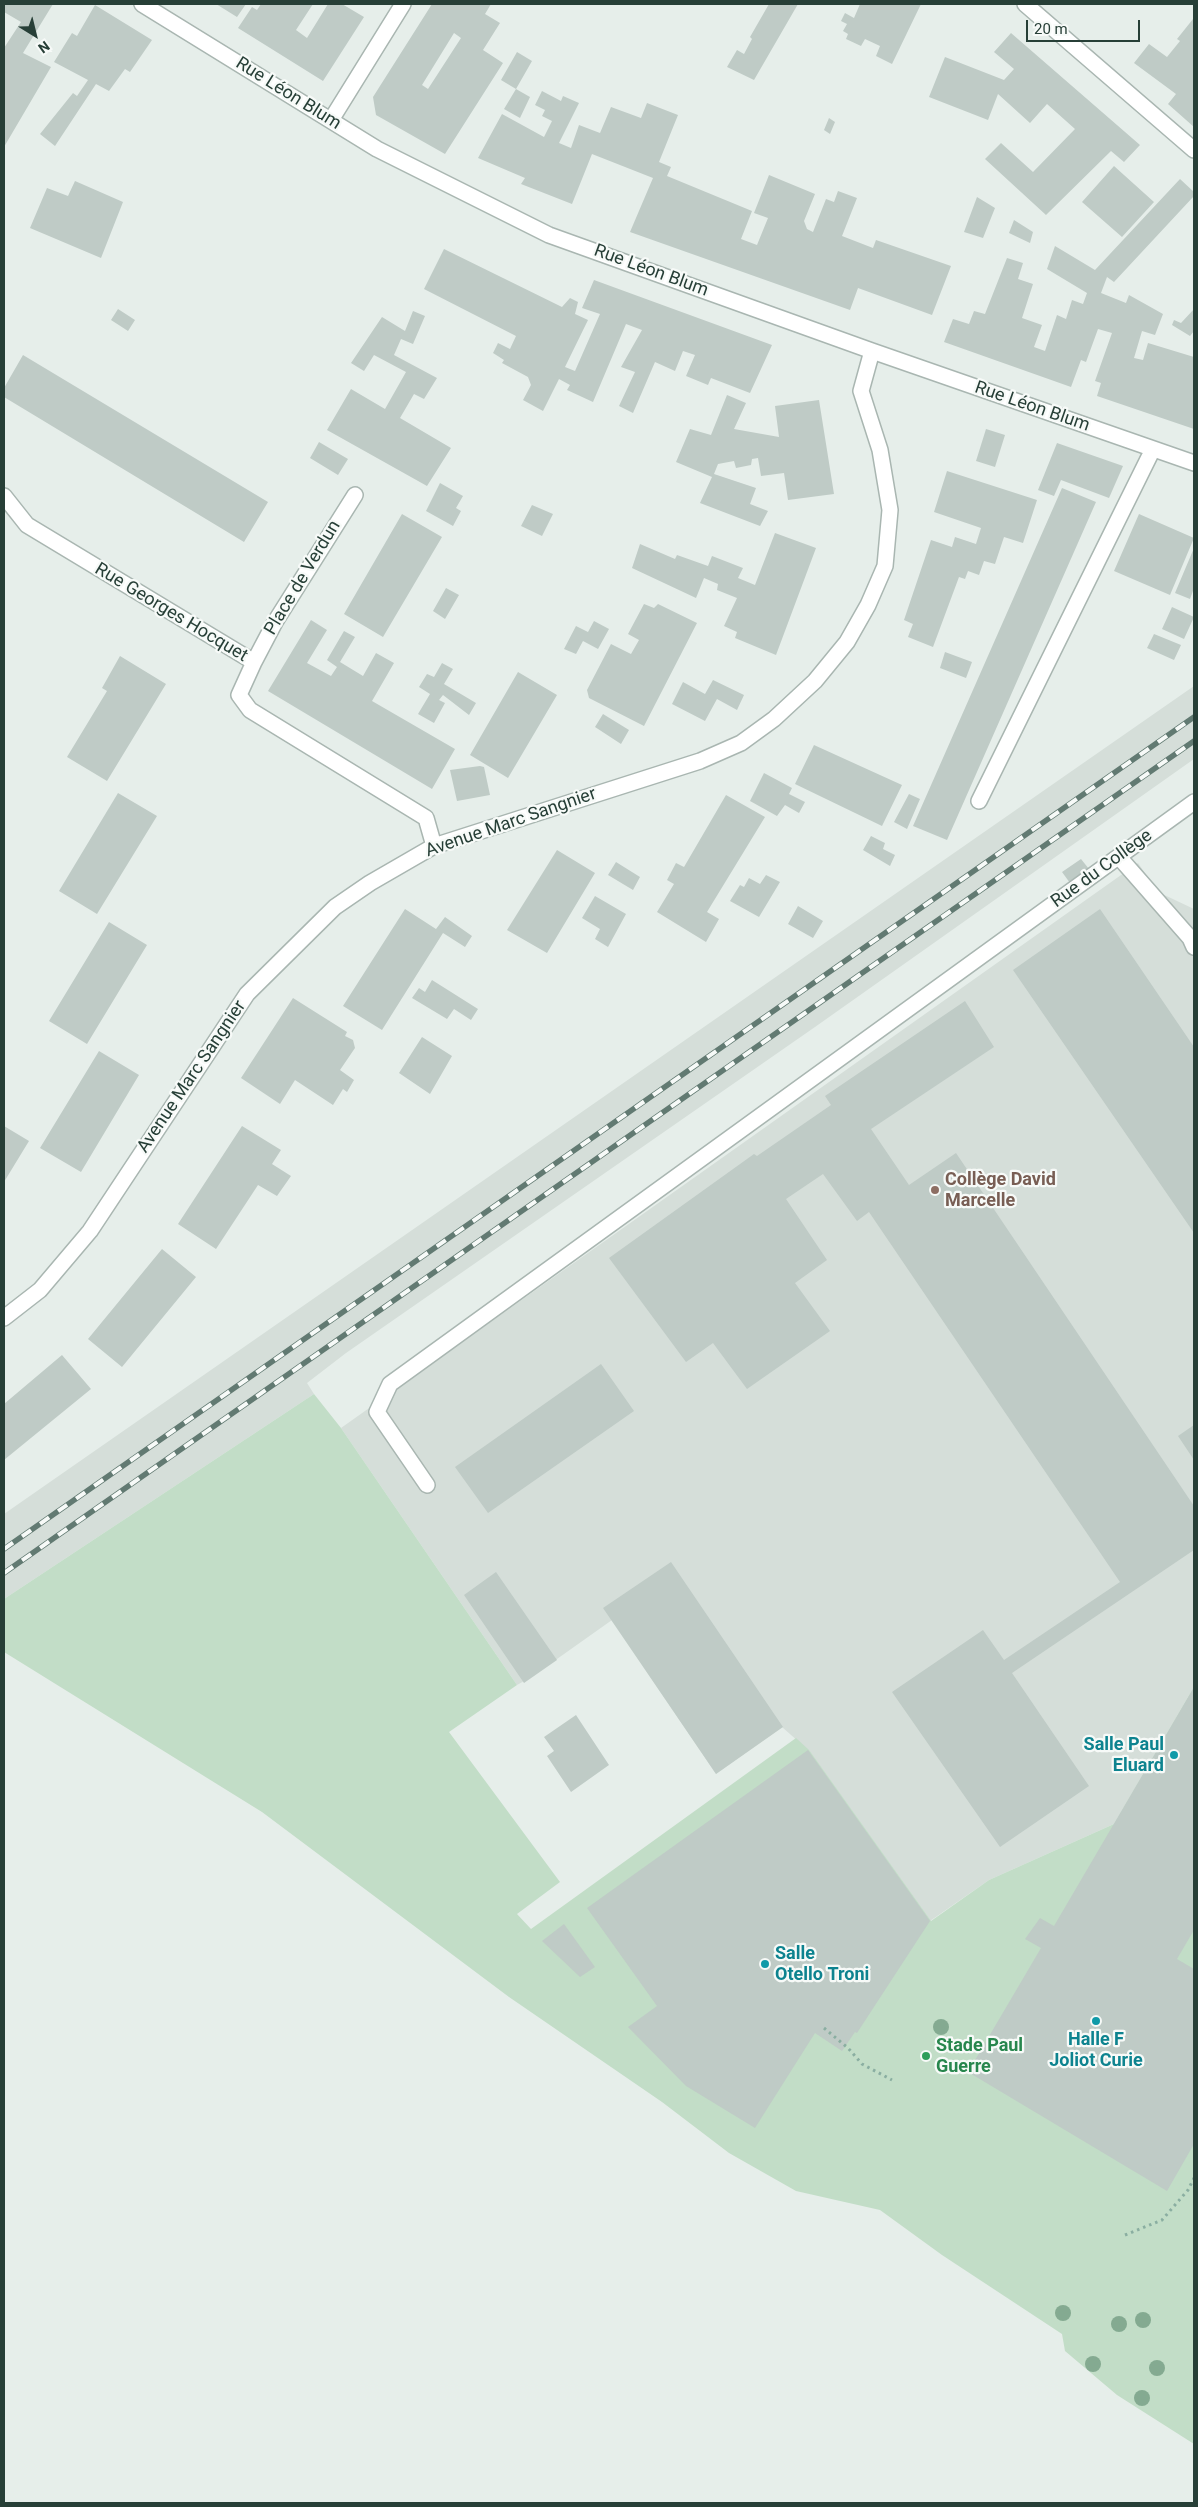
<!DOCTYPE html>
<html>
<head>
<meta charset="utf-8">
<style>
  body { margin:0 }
  #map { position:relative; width:1198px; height:2507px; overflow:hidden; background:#e6eeea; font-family:Roboto,sans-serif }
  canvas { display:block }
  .frame { position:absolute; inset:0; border:5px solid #273f37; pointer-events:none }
  .north { position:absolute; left:10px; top:10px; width:50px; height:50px; -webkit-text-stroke:4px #f7faf8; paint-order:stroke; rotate:144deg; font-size:14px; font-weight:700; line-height:20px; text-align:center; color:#273f37 }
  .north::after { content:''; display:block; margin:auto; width:18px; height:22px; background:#273f37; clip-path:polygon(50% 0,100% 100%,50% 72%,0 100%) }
  .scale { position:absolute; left:1026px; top:20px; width:114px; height:22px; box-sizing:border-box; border:2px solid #273f37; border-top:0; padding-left:6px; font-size:15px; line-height:18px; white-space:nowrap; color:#273f37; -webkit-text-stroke:4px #f7faf8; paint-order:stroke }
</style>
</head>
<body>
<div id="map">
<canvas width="1198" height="2507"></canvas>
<div class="frame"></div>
<div class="north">N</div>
<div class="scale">20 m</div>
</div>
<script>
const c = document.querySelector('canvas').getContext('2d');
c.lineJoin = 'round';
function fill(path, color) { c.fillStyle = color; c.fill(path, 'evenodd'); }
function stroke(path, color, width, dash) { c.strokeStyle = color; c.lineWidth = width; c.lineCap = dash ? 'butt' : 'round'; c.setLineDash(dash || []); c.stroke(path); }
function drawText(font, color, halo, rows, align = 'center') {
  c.font = font + ' Roboto,sans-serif'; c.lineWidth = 4.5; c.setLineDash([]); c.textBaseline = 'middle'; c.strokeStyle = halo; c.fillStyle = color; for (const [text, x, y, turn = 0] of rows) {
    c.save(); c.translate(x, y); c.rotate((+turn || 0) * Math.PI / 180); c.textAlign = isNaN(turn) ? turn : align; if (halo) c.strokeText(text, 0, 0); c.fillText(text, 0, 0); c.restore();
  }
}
fill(new Path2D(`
  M1194,686v73l-379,268 -469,326 -39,30 7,11 -310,205v-85z
  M1138,863l20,29 36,17v778l-80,137 -125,56 -59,41 -122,-171 -26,-23 -66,47 -104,-154 -79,56 -16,9 -176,-257z`), '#d5ded9');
fill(new Path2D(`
  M314,1394l27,34 176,257 -68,47 111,150 -43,32 14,15 265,-191 13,12 122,171 58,-41 125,-56 80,-137v757l-77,-49 -52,-44 -3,-17 -120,-79 -62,-45 -84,-19 -67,-38 -67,-51 -153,-105 -247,-185 -258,-160v-53z`), '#c2ddc7');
fill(new Path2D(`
  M4,4h49l-30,49 28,14 -47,80v-99l17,-26 -17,-10z
  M216,4h30l-9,13z
  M261,4h52l-17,26 11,8 21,-34h14l22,13 -41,64 -85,-53 14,-21 5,3z
  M432,4h59l-6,10 15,9 -17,27 20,13 -58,91 -69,-39 -3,-18zM454,33l7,5 -33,51 -6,-4z
  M769,4h29l-44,76 -27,-13 10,-17 7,4 8,-15 -2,-2z
  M860,4h61l-29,60 -16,-8 4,-10 -15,-7 -4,7 -15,-7 2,-5 -5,-3 4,-7 -6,-3 4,-8 9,5z
  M95,5l57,35 -22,32 -5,-3 -16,22 -13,-7 -41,62 -15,-12 33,-41 4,3 11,-16 -34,-18 18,-29 5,3z
  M1193,19l1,2v106l-26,-23 8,-10 -42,-31 15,-19 18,13 13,-16 -3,-2z
  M1011,33l129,112 -16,17 -13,-11 -65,64 -61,-56 16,-16 32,29 42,-43 -28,-25 -17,19 -32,-29 -10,26 -59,-23 16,-40 59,23 10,-11 -20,-17z
  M517,52l15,9 -16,28 -15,-9z
  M516,89l14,8 -10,21 -16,-9z
  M542,91l19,10 2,-5 16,7 -20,40 12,5 8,-23 21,8 11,-26 30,11 6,-15 31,12 -19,47 12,5 -4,9 85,35 -11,28 16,6 11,-27 -14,-5 15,-38 46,19 -11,27 3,8 6,3 13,-33 8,3 4,-11 19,7 -15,38 31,12 3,-8 75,26 -19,49 -74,-27 -8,22 -220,-78 23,-54 -61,-24 -20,50 -51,-20 4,-6 -47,-20 24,-44 42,23 8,-16 -10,-5 3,-6 -10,-5z
  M829,118l6,4 -5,12 -6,-4z
  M1114,166l40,36 -32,35 -40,-35z
  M1180,179l14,13v4l-80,86 -7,-5 -6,16 25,10 3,-8 34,19 -8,21 -13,-4 -8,27 9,2 5,-17 46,14v72l-97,-33 4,-13 -6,-2 17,-48 -14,-4 -12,33 -5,-2 -10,27 -127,-45 9,-23 16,5 5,-13 11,3 22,-56 16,5 -5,16 15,5 -11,34 20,7 -8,22 11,4 12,-36 9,4 6,-19 11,4 4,-11 -40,-24 8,-23 40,24z
  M75,181l48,21 -22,56 -71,-30 17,-40 21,8z
  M977,197l18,11 -12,30 -19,-6z
  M1014,220l19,12 -3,11 -21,-10z
  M444,249l118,58 8,-9 8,4 -3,12 13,6 -23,47 10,4 25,-57 -18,-6 12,-28 178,65 -22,48 -39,-15 -3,7 -22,-9 9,-21 -12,-4 -8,20 -20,-9 -22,51 -14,-7 16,-34 -14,-5 21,-37 -16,-6 -33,78 -26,-12 3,-5 -11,-6 -16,32 -20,-11 8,-15 -3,-8 -26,-14 2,-3 -11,-7 5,-10 12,6 6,-13 -92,-47z
  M118,309l17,11 -7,11 -17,-11z
  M1194,309v22l-4,5 -18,-11 2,-5 7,3z
  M413,311l12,5 -12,28 -12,-5 -7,16 43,23 -13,21 -10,-5 -14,24 51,30 -24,38 -100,-56 24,-41 34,20 21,-37 -32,-17 -10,16 -13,-8 31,-46 23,14z
  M23,355l245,147 -24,40 -240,-145v-9z
  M727,395l19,8 -12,26 45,8 -4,-31 44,-6 15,94 -46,6 -4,-27 -23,3 -3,-18 -6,1 -1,6 -15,3 -2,-7 -16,3 -4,10 42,14 -6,16 18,7 -8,15 -60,-23 12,-26 -36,-15 14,-33 21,6z
  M986,429l19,6 -10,32 -19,-6z
  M319,442l29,17 -10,16 -28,-17z
  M1057,443l66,23 -14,32 -48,-18 -7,16 -16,-6z
  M947,471l90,29 -14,43 -19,-6 -9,27 -11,-3 -5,14 -11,-4 -3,8 -6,-2 -26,70 -25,-10 5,-13 -9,-4 27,-80 21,7 3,-10 21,7 5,-16 -47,-16z
  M440,483l23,13 -7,12 5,3 -8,15 -27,-15z
  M1062,488l34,14 -149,338 -34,-14z
  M532,505l21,9 -11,22 -21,-10z
  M402,514l40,23 -59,100 -39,-23z
  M1139,514l55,24 -24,57 -56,-24z
  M775,533l41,15 -40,107 -41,-17 2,-6 -13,-6 13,-28 -20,-8 1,-6 -14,-6 -8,20 -64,-30 8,-24 35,15 2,-4 31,11 4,-10 31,12 -5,10 17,7z
  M1194,548v40l-4,11 -15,-6z
  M446,588l13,7 -14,24 -12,-8z
  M644,604l10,4 4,-4 39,19 -53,103 -55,-28 -2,-8 24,-46 20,10 8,-14 -11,-6z
  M1172,607l22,10 -10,22 -22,-10z
  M311,620l16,10 -20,33 24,13 6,-9 -10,-7 17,-29 11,6 -15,25 23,14 13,-23 18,10 -22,38 83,48 -23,40 -164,-98z
  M594,621l15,8 -11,20 -15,-8 -7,13 -12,-5 12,-23 12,6z
  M1154,634l27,11 -7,15 -27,-12z
  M945,652l27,10 -6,16 -26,-10z
  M120,656l46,28 -59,97 -40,-24 40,-66 -5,-3z
  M442,663l11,6 -9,15 32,19 -7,12 -26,-20 -4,5 6,3 -11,20 -16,-9 12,-20 -11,-7 8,-13 7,3z
  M518,672l39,23 -49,83 -38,-23z
  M713,680l31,15 -7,15 -20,-11 -12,22 -33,-17 11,-22 22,12z
  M603,714l26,16 -8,14 -26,-17z
  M814,745l88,40 -20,41 -87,-42z
  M480,766l4,1 6,28 -33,6 -7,-31z
  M764,773l28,15 -3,6 16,8 -6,11 -14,-8 -8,11 -27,-15z
  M118,793l39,23 -60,98 -38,-23z
  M909,794l11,5 -13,30 -13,-7z
  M726,795l39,22 -58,95 12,7 -13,23 -49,-30 17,-28 -7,-4 9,-17 8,4z
  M871,836l14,7 -2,6 12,6 -5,11 -27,-16z
  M557,850l38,23 -48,80 -40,-23z
  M1081,859l8,10 -19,14 -8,-11z
  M616,862l24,15 -7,13 -25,-15z
  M766,875l14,7 -21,35 -29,-16 10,-16 4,2 5,-9 11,6z
  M595,896l31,18 -18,33 -13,-8 5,-10 -18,-11z
  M798,906l25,15 -10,17 -25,-14z
  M405,909l31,20 9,-12 27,19 -7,11 -22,-14 -61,97 -39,-24z
  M1100,909l94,138v186l-181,-263z
  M109,922l38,23 -60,99 -38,-23z
  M432,980l46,29 -7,11 -17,-11 -7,10 -35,-21 7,-10 6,4z
  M293,998l54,34 -2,4 8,4 2,8 -15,22 14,10 -7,12 -4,-3 -10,16 -38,-25 -15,24 -39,-26z
  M965,1001l29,46 -123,82 38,56 47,-32 238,353v44l-182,123 77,113 -89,61 -108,-155 91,-62 21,30 116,-78 -251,-370 -12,9 -34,-47 -37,25 41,61 -32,23 35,48 -83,58 -34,-46 -27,19 -77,-104 145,-104 3,2 74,-51 -6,-9z
  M422,1037l30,19 -22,38 -31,-21z
  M99,1051l40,24 -58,97 -41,-24z
  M4,1126l25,15 -25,41z
  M242,1126l39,24 -9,14 19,12 -14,20 -19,-11 -42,64 -38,-25z
  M162,1249l34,28 -74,90 -34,-28z
  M62,1355l29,34 -87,71v-56z
  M601,1364l33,47 -146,102 -33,-46z
  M1194,1425v35l-16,-24z
  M671,1562l112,165 -67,47 -113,-166z
  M496,1572l61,88 -33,23 -60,-88z
  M1194,1687v243l-17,29 17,10v175l-27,47 -199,-119 73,-124 -16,-9 15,-21 14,8z
  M576,1715l33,50 -38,27 -24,-36 7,-5 -10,-14z
  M808,1750l122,171 -73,112 -2,-1 -13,19 -27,-18 -60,95 -69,-42 -58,-59 29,-21 -70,-98z
  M564,1924l31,43 -15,10 -38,-36z`), '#bfcbc6');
const minor = new Path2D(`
  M142,4l235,145 172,86 323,116 322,112
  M1025,4l169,146
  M331,120l72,-116
  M4,496l23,29 227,137 -15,33 11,15 176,108 8,28
  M254,662l21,-40 80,-127
  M979,801l174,-352
  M1119,857l71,81 4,9
  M4,1318l36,-28 50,-59 157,-237 88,-87 35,-24 64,-37 266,-85 41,-18 33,-24 41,-38 32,-39 21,-37 17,-39 5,-56 -10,-60 -19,-59 11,-40
  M427,1485l-50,-73 13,-28 804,-582`);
stroke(minor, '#a9b6b1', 18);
stroke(new Path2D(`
  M824,2028l24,20 14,16 30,16
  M1125,2235l37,-15 26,-30 6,-12`), '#8aaea1', 3, [2.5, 4]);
stroke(minor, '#fff', 15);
const rail = new Path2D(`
  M4,1549l1190,-832
  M4,1573l1190,-832`);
stroke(rail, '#627a72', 5.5);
stroke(rail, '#f7faf8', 4, [11]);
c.fillStyle = '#84aa91';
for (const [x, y] of [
  [941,2027],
  [1063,2313],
  [1143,2320],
  [1119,2324],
  [1093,2364],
  [1157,2368],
  [1142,2398]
]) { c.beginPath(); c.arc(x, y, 8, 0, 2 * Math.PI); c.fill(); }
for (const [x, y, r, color] of [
  [935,1190,5,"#8d6e63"],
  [1174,1755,5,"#0f9aa8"],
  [765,1964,5,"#0f9aa8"],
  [1096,2021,5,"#0f9aa8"],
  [926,2056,5,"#2e9e5b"]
]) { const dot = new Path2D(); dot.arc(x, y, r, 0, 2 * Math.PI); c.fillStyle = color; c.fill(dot); stroke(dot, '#f7faf8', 2); }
drawText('18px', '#273f37', '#f7faf8', [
  ["Rue Léon Blum",288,94,32],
  ["Rue Léon Blum",651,271,20],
  ["Rue Léon Blum",1032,407,19],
  ["Place de Verdun",303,578,-59],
  ["Rue Georges Hocquet",171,613,31],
  ["Avenue Marc Sangnier",511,823,-19],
  ["Rue du Collège",1102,869,-36],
  ["Avenue Marc Sangnier",192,1077,-56]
]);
drawText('bold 18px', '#785e54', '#f7faf8', [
  ["Collège David",945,1180],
  ["Marcelle",945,1201]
], 'left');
drawText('bold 18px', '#0d838f', '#f7faf8', [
  ["Salle Paul",1164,1745],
  ["Eluard",1164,1766],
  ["Salle",775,1954,"left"],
  ["Otello Troni",775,1975,"left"],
  ["Halle F",1096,2040,"center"],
  ["Joliot Curie",1096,2061,"center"]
], 'right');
drawText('bold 18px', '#27864d', '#f7faf8', [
  ["Stade Paul",936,2046],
  ["Guerre",936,2067]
], 'left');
</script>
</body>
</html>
